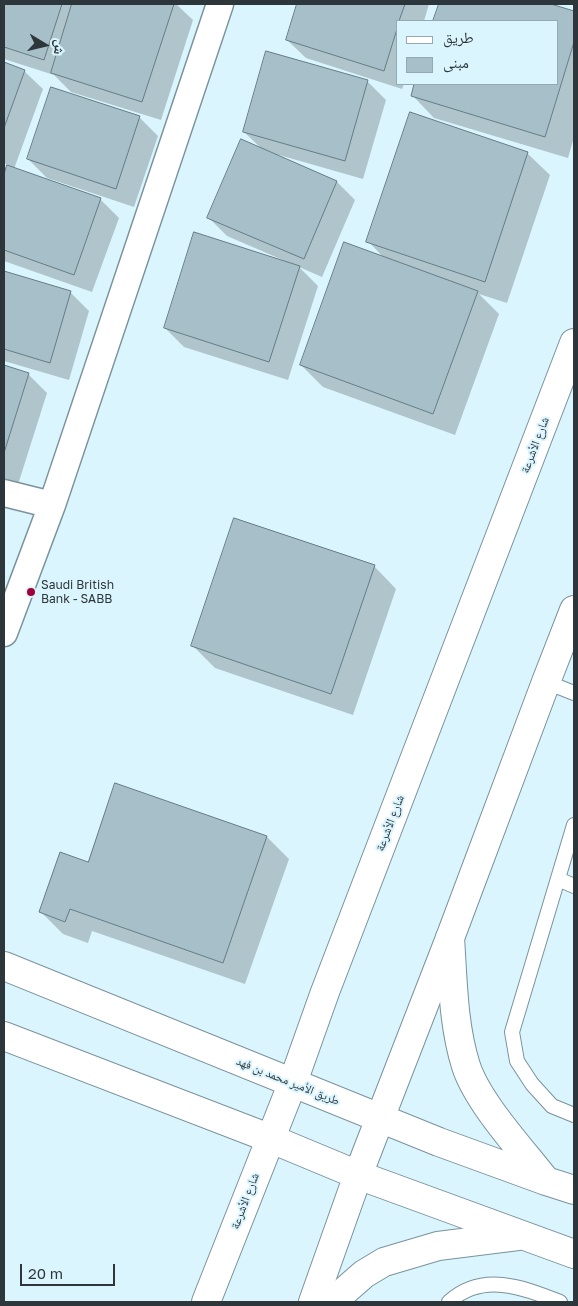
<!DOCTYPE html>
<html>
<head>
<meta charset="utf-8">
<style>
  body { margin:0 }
  #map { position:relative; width:578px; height:1306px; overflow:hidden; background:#dbf5fe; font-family:"Golos Text","Noto Naskh Arabic",sans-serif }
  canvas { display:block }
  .frame { position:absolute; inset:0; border:5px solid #2d363a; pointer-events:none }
  .legend { position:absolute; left:396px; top:20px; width:162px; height:65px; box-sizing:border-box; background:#dbf5fe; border:1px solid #95a9b0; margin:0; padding:6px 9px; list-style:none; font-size:15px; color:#2d363a }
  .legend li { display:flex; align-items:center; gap:10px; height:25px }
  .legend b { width:25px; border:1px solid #95a9b0 }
  .north { position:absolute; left:20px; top:20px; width:50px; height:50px; -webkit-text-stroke:4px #dbf5fe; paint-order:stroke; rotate:99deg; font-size:14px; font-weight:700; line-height:20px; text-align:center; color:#2d363a }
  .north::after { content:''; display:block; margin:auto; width:18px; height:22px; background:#2d363a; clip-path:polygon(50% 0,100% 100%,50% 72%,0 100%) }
  .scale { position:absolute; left:20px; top:1264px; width:95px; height:22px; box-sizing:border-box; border:2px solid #2d363a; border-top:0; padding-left:6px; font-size:15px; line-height:18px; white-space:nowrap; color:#2d363a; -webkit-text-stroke:4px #dbf5fe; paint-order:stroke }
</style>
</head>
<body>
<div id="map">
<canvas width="578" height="1306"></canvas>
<div class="frame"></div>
<ul class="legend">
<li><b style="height:6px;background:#fff"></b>طريق</li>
<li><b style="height:14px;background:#a6bfc8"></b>مبنى</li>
</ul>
<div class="north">ش</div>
<div class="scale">20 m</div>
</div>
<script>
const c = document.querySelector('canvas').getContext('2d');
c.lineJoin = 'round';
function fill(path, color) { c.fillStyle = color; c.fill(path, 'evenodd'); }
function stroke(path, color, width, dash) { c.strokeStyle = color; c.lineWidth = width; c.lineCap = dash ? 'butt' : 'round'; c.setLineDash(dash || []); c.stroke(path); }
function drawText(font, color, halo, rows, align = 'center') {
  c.font = font + ' "Golos Text","Noto Naskh Arabic",sans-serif'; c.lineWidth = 4; c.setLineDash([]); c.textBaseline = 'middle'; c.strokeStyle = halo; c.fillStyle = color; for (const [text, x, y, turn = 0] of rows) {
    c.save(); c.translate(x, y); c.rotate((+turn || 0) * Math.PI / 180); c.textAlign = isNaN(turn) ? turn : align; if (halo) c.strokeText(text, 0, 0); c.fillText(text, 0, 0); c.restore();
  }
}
fill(new Path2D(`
  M4,4h172l17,16 -32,100 -90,-28 -17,-17 -50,-16z
  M298,4h131l-5,17h-27v63h7l-2,5 -96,-31 -19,-18z
  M440,4h107l27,8v125l-6,21 -134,-40 -22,-23 4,-11h141v-63h-122z
  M4,63l20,8 19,18 -29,80 86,30 19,19 -27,74 -88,-31v-95l3,3 1,-4 -4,-2z
  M367,81l19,19 -23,79 -84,-24 -1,1 59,26 18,18 -33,77 -23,-10 19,19 -30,94 -104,-33 -19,-19 120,-67 -58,-25 -19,-19 54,-68 -18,-17z
  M139,117l19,19 -24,71 -87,-29 -19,-19z
  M527,153l23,22 -43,128 -28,-9 20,20 -44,121 -132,-48 -22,-22 83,-107 -16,-17z
  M4,272l66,20 19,19 -20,69 -65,-19z
  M4,367l24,7 19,19 -32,101 -11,-3z
  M374,566l22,23 -43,126 -138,-47 -22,-22z
  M267,837l22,22 -44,125 -153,-53 -4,12 -25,-9 -22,-22 48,-49z`), '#0003');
const building = new Path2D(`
  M4,4h58l-18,56 -40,-13z
  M72,4h102l-32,98 -91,-29z
  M297,4h108l-6,17h-2v8l-13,42 -98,-31z
  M439,4h112l23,7v31l-29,95 -134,-41 3,-12h143v-63h-124z
  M266,51l102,29 -23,81 -102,-29z
  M4,62l21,8 -21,58z
  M51,87l89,29 -24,73 -89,-30z
  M410,112l118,40 -43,130 -119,-40z
  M241,139l96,42 -33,78 -97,-41z
  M7,165l94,33 -27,77 -70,-25v-75z
  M194,232l106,34 -31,96 -105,-34z
  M344,242l134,49 -45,123 -133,-49z
  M4,271l67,20 -21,72 -46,-14z
  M4,365l25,8 -25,80z
  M234,518l141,47 -44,129 -140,-48z
  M115,783l152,53 -44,127 -153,-54 -5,13 -26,-10 21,-60 28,10z`);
fill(building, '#a6bfc8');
stroke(building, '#657c85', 1);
const lane = new Path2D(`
  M546,682l28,11
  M574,825l-62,207 5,29 15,23 20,22 22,9
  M558,879l16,7
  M449,1302c34,-31 75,-14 111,0`);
const street = new Path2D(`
  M4,493l48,12
  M4,633l48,-128 168,-501`);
const secondary = new Path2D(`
  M206,1302l87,-220 32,-90 249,-649
  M313,1302l45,-127 92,-237 96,-256 28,-72`);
const highway = new Path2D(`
  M450,938c3,43 3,87 16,128 12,37 56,84 80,115
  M4,966l435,176 107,39 28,9
  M4,1036l265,102 89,37 216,79
  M332,1302l32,-28 20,-12 54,-16 80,-10`);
stroke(lane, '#7a929b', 16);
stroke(street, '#7a929b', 29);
stroke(secondary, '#7a929b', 30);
stroke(highway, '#7a929b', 30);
stroke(lane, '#fff', 14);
stroke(street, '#fff', 26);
stroke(secondary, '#fff', 28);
stroke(highway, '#fff', 28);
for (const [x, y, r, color] of [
  [31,592,5,"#a10139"]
]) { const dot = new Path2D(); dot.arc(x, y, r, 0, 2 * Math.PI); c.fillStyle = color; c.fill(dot); stroke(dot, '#dbf5fe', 2); }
drawText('12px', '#2d363a', '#dbf5fe', [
  ["شارع الأشرعة",535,445,-69],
  ["شارع الأشرعة",390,823,-69],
  ["طريق الأمير محمد بن فهد",288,1081,22],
  ["شارع الأشرعة",245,1201,-69]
]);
drawText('12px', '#2d363a', '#dbf5fe', [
  ["Saudi British",41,585],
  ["Bank - SABB",41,599]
], 'left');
</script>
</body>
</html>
